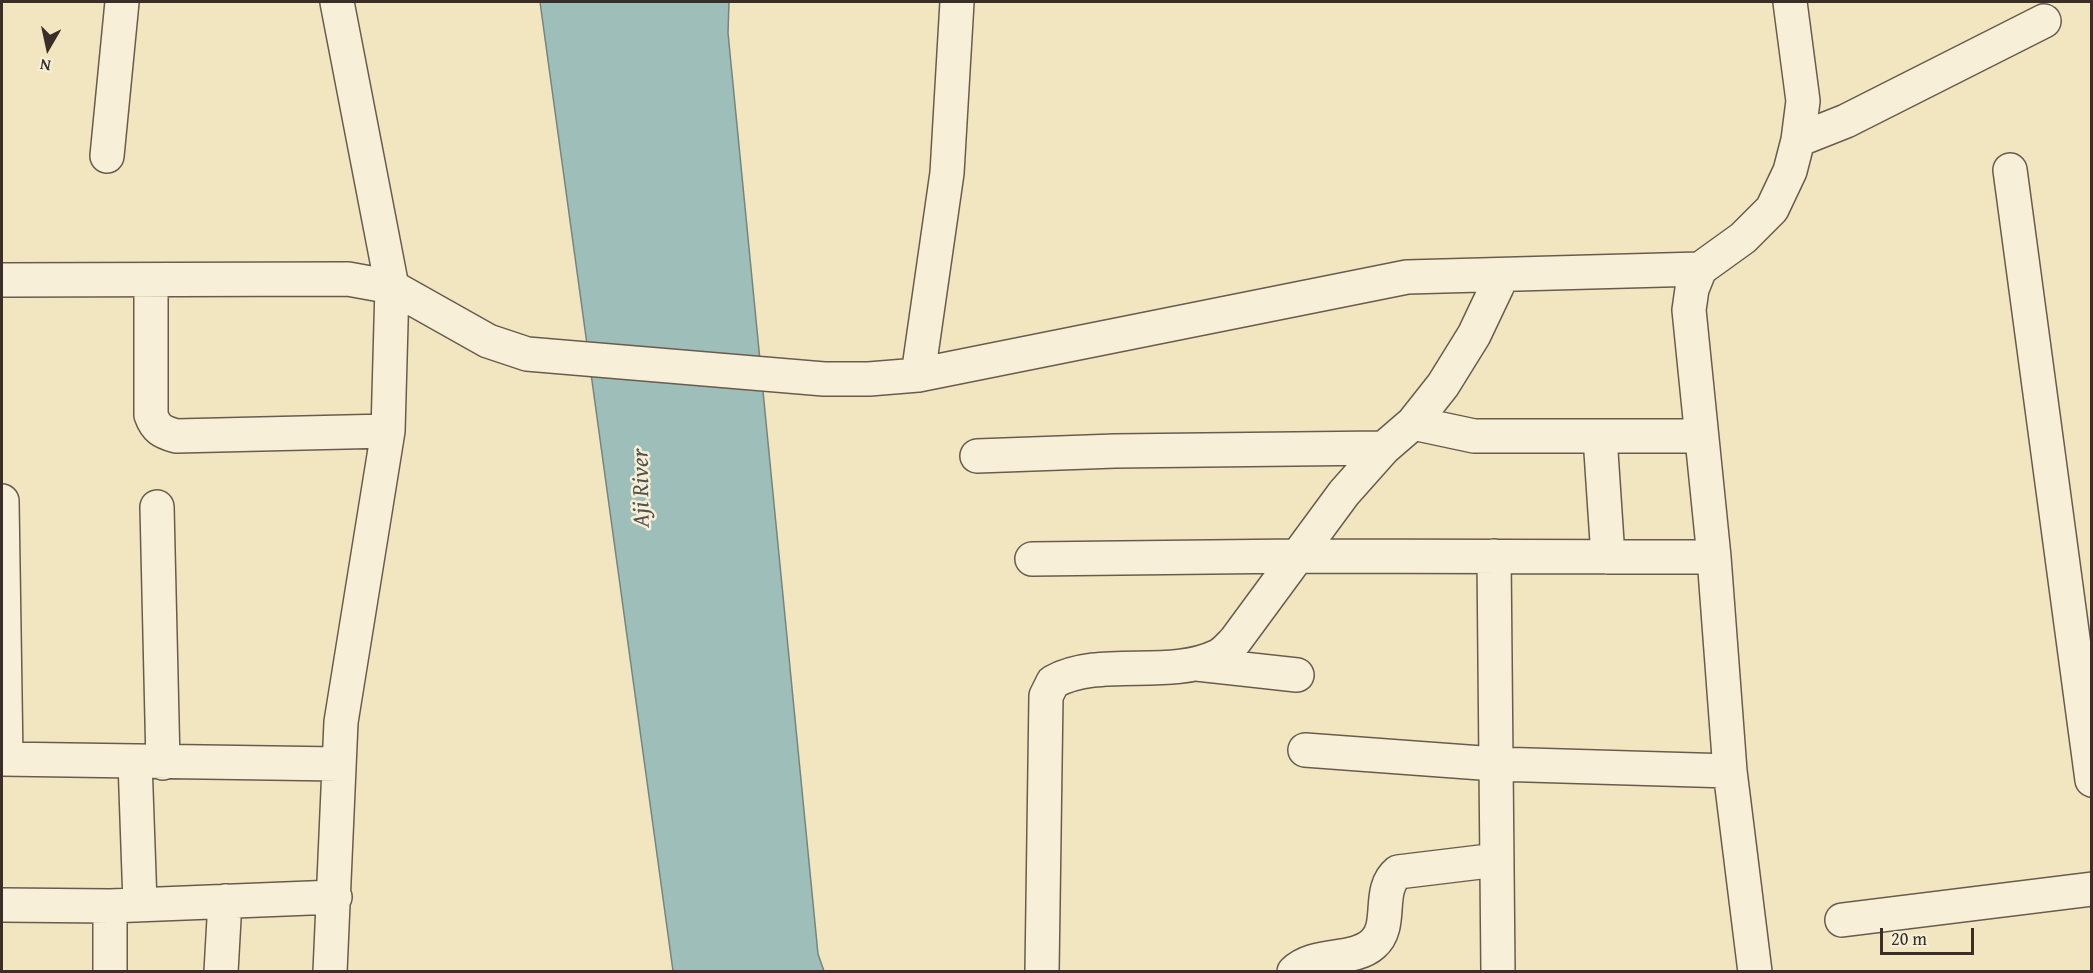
<!DOCTYPE html>
<html>
<head>
<meta charset="utf-8">
<style>
  body { margin:0 }
  #map { position:relative; width:2093px; height:973px; overflow:hidden; background:#f2e6c1; font-family:"Gentium Book Plus",serif }
  canvas { display:block }
  .frame { position:absolute; inset:0; border:3px solid #3b2e28; pointer-events:none }
  .north { position:absolute; left:18px; top:18px; width:60px; height:60px; -webkit-text-stroke:4px #f7efd7; paint-order:stroke; rotate:189deg; font-size:16px; font-weight:700; line-height:24px; text-align:center; color:#3b2e28 }
  .north::after { content:''; display:block; margin:auto; width:21px; height:27px; background:#3b2e28; clip-path:polygon(50% 0,100% 100%,50% 72%,0 100%) }
  .scale { position:absolute; left:1880px; top:928px; width:94px; height:27px; box-sizing:border-box; border:3px solid #3b2e28; border-top:0; padding-left:8px; font-size:18px; line-height:21px; white-space:nowrap; color:#3b2e28; -webkit-text-stroke:4px #f7efd7; paint-order:stroke }
</style>
</head>
<body>
<div id="map">
<canvas width="2093" height="973"></canvas>
<div class="frame"></div>
<div class="north">N</div>
<div class="scale">20 m</div>
</div>
<script>
const c = document.querySelector('canvas').getContext('2d');
c.lineJoin = 'round';
function fill(path, color) { c.fillStyle = color; c.fill(path, 'evenodd'); }
function stroke(path, color, width, dash) { c.strokeStyle = color; c.lineWidth = width; c.lineCap = dash ? 'butt' : 'round'; c.setLineDash(dash || []); c.stroke(path); }
function drawText(font, color, halo, rows, align = 'center') {
  c.font = font + ' "Gentium Book Plus",serif'; c.lineWidth = 5; c.setLineDash([]); c.textBaseline = 'middle'; c.strokeStyle = halo; c.fillStyle = color; for (const [text, x, y, turn = 0] of rows) {
    c.save(); c.translate(x, y); c.rotate((+turn || 0) * Math.PI / 180); c.textAlign = isNaN(turn) ? turn : align; if (halo) c.strokeText(text, 0, 0); c.fillText(text, 0, 0); c.restore();
  }
}
const water = new Path2D(`
  M540,2h189l-1,31 90,921 6,17h-151z`);
fill(water, '#9dbeb9');
stroke(water, '#76847f', 1.5);
const minor = new Path2D(`
  M1798,140l48,-19 198,-100
  M107,156l15,-154
  M2010,170l82,610
  M2,280l346,-1 44,8 96,54 39,13 297,25h45l49,-4 489,-98 293,-8
  M151,280v135c5,14 11,17 25,21l212,-5
  M918,375l29,-202 10,-171
  M1413,423l61,13h227
  M1600,437l8,120
  M977,456l138,-5 269,-3
  M2,501l4,258
  M157,507l6,256
  M1494,556l4,416
  M1032,559l267,-3 415,1
  M1197,664l100,11
  M1305,750l190,14 235,7
  M2,759l336,5
  M135,762l5,141
  M2,905l108,1
  M1842,920l250,-31
  M110,972v-66l225,-9
  M221,972l4,-71
  M330,972l11,-250 47,-291 4,-144 -55,-285
  M1042,972l4,-276 7,-14c47,-26 116,-2 165,-26 6,-3 12,-10 17,-15l109,-148 40,-45 29,-25 30,-38 31,-50 28,-59
  M1294,972c20,-20 59,-10 79,-28 21,-18 3,-54 25,-72l99,-12
  M1755,972l-25,-201 -16,-214 -25,-247 3,-21 8,-20 43,-31 29,-29 18,-38 8,-31 5,-39 -13,-99`);
stroke(minor, '#695c4e', 36);
stroke(minor, '#f7efd7', 33);
drawText('italic 24px', '#54524c', '#f7efd7', [
  ["Aji River",642,488,-91]
]);
</script>
</body>
</html>
